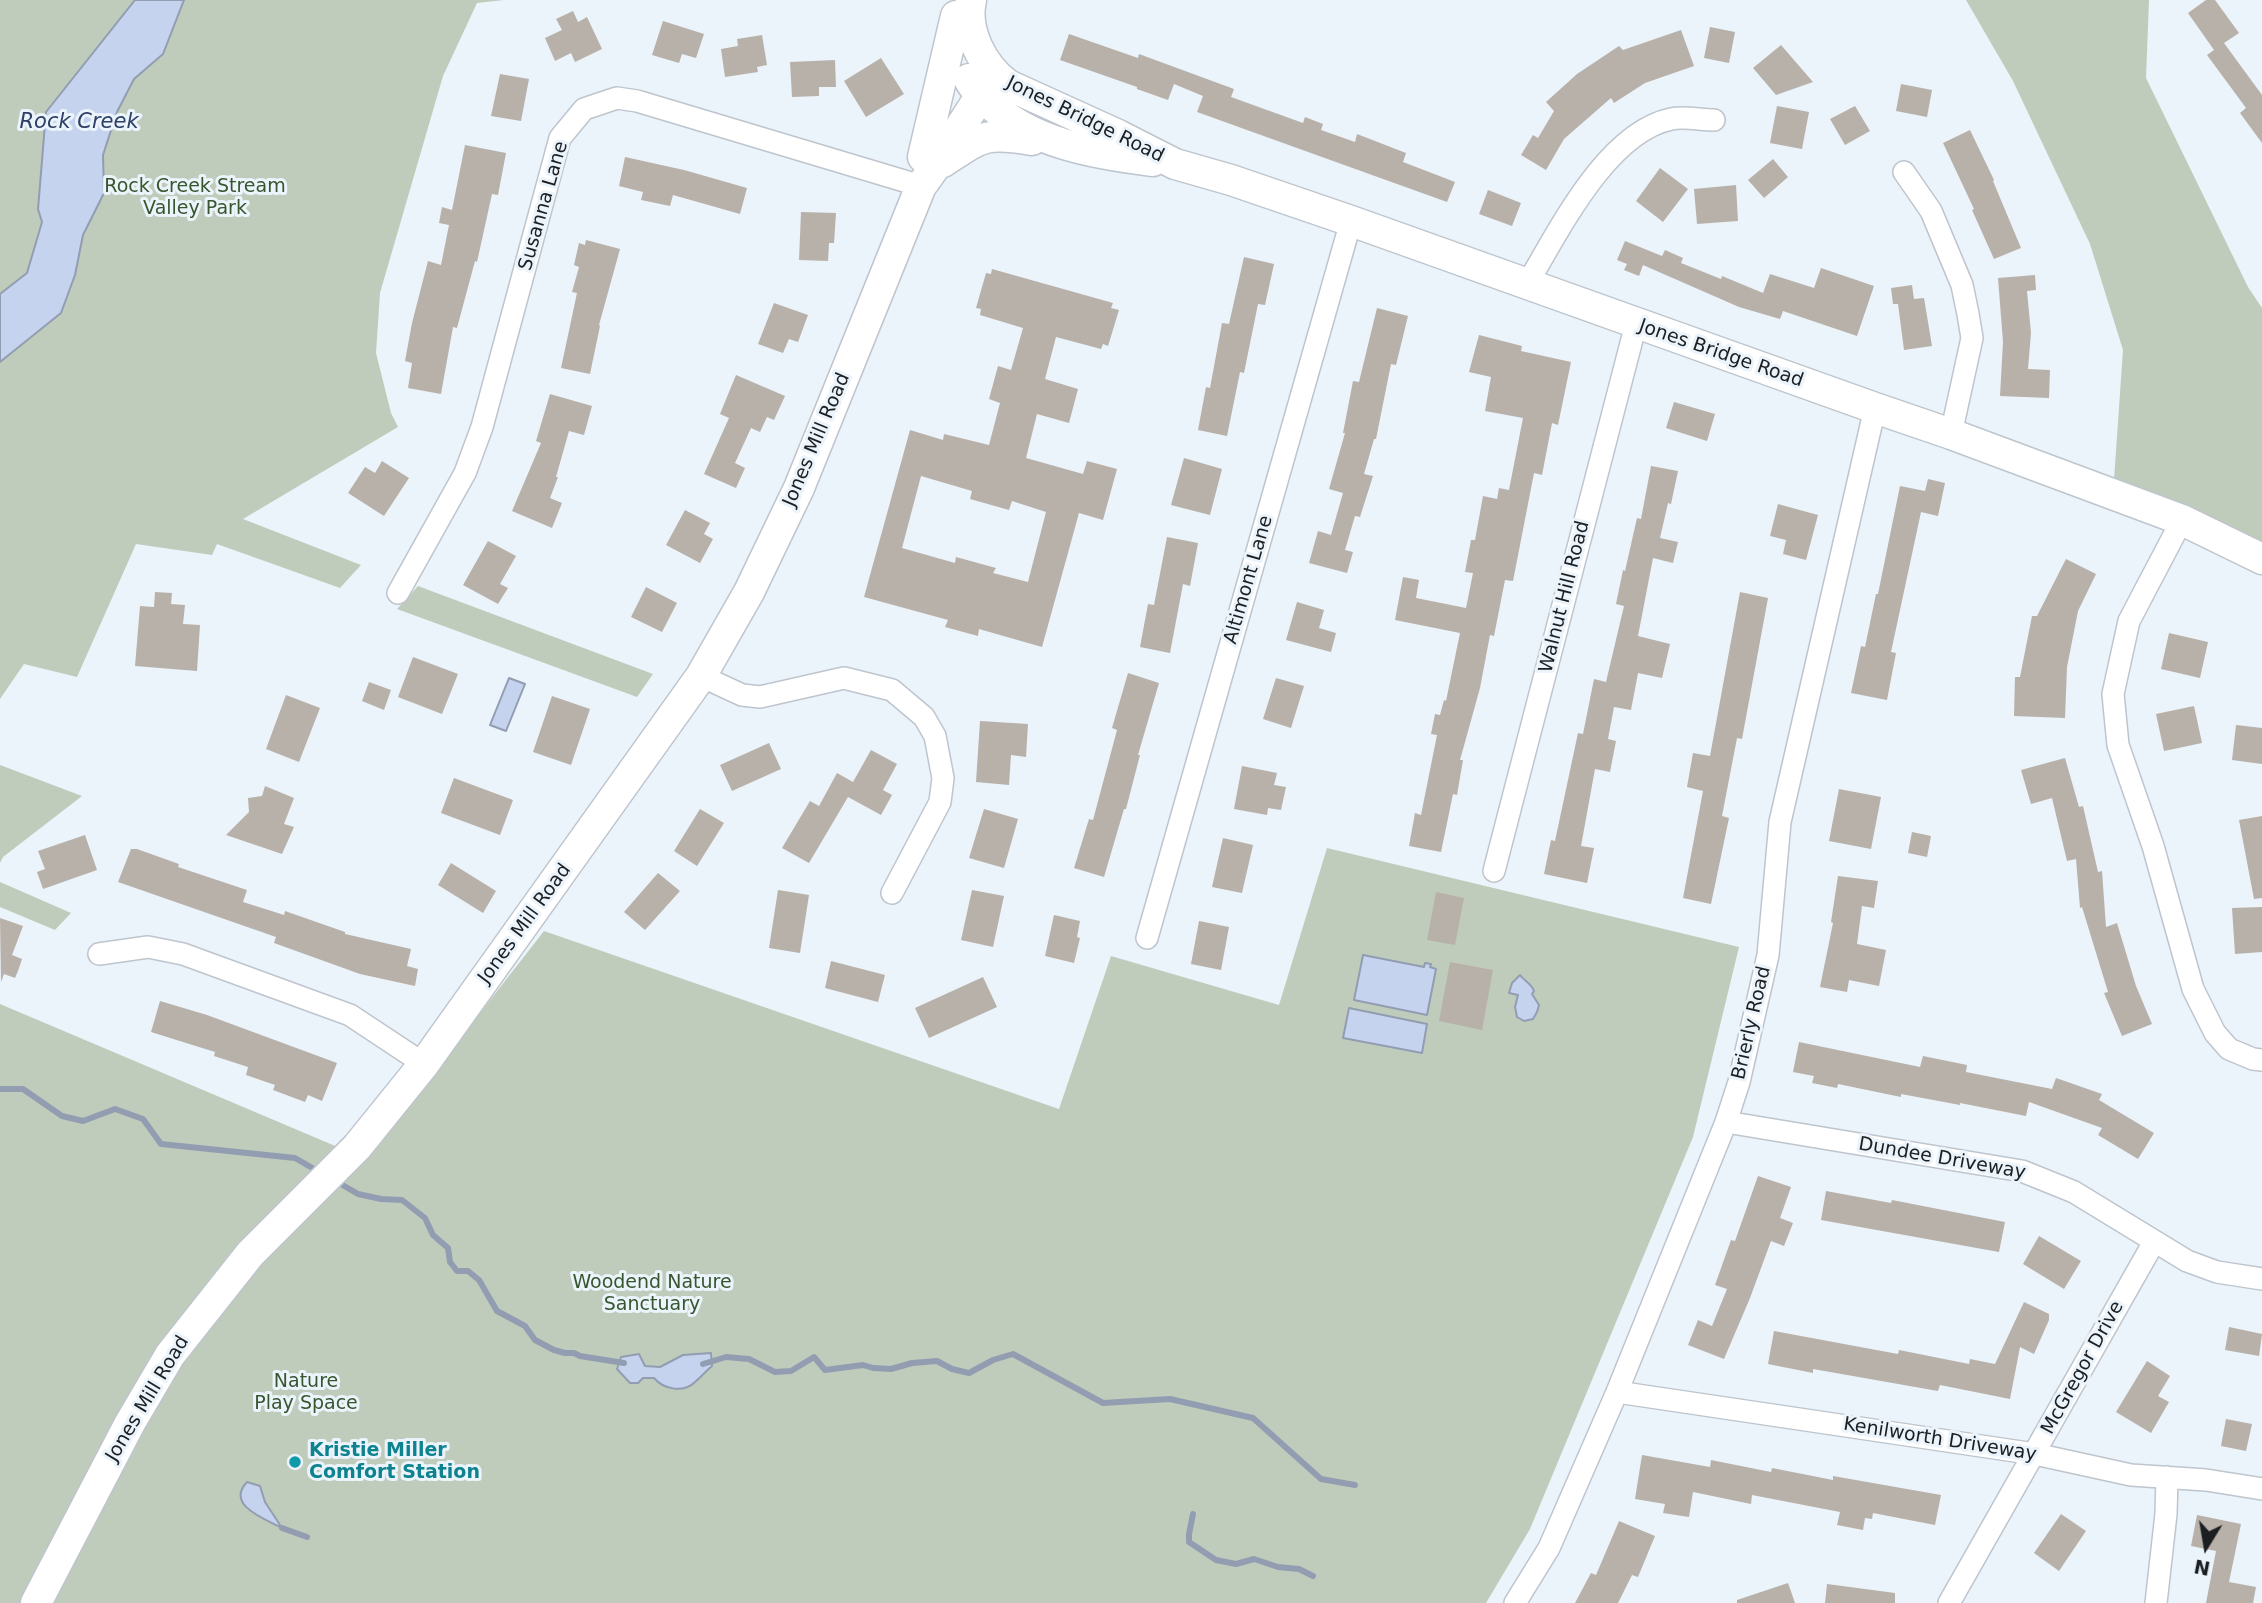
<!DOCTYPE html>
<html>
<head>
<meta charset="utf-8">
<style>
  body { margin:0 }
  #map { position:relative; width:2262px; height:1603px; overflow:hidden; background:#ebf3fb; font-family:"DejaVu Sans",sans-serif }
  canvas { display:block }
  .north { position:absolute; left:2171px; top:1512px; width:70px; height:70px; -webkit-text-stroke:5px #ebf3fb; paint-order:stroke; rotate:191deg; font-size:19px; font-weight:700; line-height:28px; text-align:center; color:#1c1f22 }
  .north::after { content:''; display:block; margin:auto; width:24px; height:32px; background:#1c1f22; clip-path:polygon(50% 0,100% 100%,50% 72%,0 100%) }
</style>
</head>
<body>
<div id="map">
<canvas width="2262" height="1603"></canvas>
<div class="north">N</div>
</div>
<script>
const c = document.querySelector('canvas').getContext('2d');
c.lineJoin = 'round';
function fill(path, color) { c.fillStyle = color; c.fill(path, 'evenodd'); }
function stroke(path, color, width, dash) { c.strokeStyle = color; c.lineWidth = width; c.lineCap = dash ? 'butt' : 'round'; c.setLineDash(dash || []); c.stroke(path); }
function drawText(font, color, halo, rows, align = 'center') {
  c.font = font + ' "DejaVu Sans",sans-serif'; c.lineWidth = 6; c.setLineDash([]); c.textBaseline = 'middle'; c.strokeStyle = halo; c.fillStyle = color; for (const [text, x, y, turn = 0] of rows) {
    c.save(); c.translate(x, y); c.rotate((+turn || 0) * Math.PI / 180); c.textAlign = isNaN(turn) ? turn : align; if (halo) c.strokeText(text, 0, 0); c.fillText(text, 0, 0); c.restore();
  }
}
fill(new Path2D(`
  M0,0h504l-27,3 -34,73 -63,217 -4,60 15,60 7,14 -155,92 118,46 -21,23 -123,-44 -5,11 -76,-11 -59,133 -53,-13 -24,35z
  M1966,0h183l-3,78 102,209 14,21v251l-149,-65 10,-144 -33,-106 -77,-163z
  M418,586l235,88 -16,23 -240,-88z
  M0,765l82,31 -79,61 -3,6z
  M1327,848l412,99 -46,190 -163,392 -44,74h-1486v-599l366,155 178,-228 515,178 52,-153 168,49z
  M0,882l71,31 -16,17 -55,-23z`), '#c0ccbb');
const water = new Path2D(`
  M135,0h49l-21,54 -29,25 -17,33 -14,43 1,38 -21,42 -8,40 -14,38 -61,49v-68l27,-21 15,-51 -4,-13 8,-97z
  M509,678l16,6 -19,47 -16,-6z
  M1363,955l61,12 1,-4 6,1 -1,3 6,2 -9,46 -73,-15z
  M1520,975c4,6 11,8 14,16l-2,3 7,11 -2,7 -4,7 -9,2 -7,-4 -2,-10 3,-12 -9,-2 3,-10z
  M1349,1008l78,16 -5,29 -79,-15z
  M711,1353l1,13c-6,5 -11,11 -17,16 -11,11 -31,8 -41,-4h-11l-5,5h-8l-13,-14 4,-12 18,-3 6,12 15,1 23,-12z
  M247,1482l13,4 5,16 17,26c-17,-9 -57,-23 -35,-46z`);
fill(water, '#c5d3ef');
stroke(water, '#929db2', 2);
stroke(new Path2D(`
  M0,1089h23l39,27 21,5 32,-12 28,10 18,25 134,14 26,15
  M334,1180l24,14 23,5 21,1 23,18 8,17 15,13 2,14 7,9h11l11,9 18,31 28,15 10,14 19,10 11,3h9l6,3 44,7
  M703,1364l23,-7 23,2 26,13 16,-1 23,-14 11,13 38,-5 10,3 18,1 21,-6 25,-2 15,8 17,4 24,-13 20,-6 90,49 67,-4 83,19 68,61 34,6
  M1193,1514l-4,20v8l27,18 20,4 18,-5 24,8 21,2 14,7
  M282,1528l25,9`), '#929db2', 6);
fill(new Path2D(`
  M2206,0h9l24,33 -15,10 38,52v48l-22,-30 6,-5 -39,-53 7,-5 -26,-37z
  M573,11l5,11 9,-5 15,32 -27,13 -4,-9 -16,8 -10,-23 17,-8 -6,-11z
  M663,21l41,13 -8,24 -14,-4 -3,9 -27,-8z
  M1710,27l25,5 -6,31 -25,-5z
  M1681,30l13,36 -49,17 -31,20 -3,-5 -47,41 -18,31 -25,-15 12,-20 5,3 16,-27 -8,-9 31,-28 42,-28 4,4z
  M1069,34l69,24 1,-4 95,35 -3,8 72,26 2,-6 18,7 -2,6 34,12 2,-8 49,19 -3,9 52,20 -8,20 -250,-90 6,-16 -29,-12 -6,16 -31,-11v-2l-77,-27z
  M762,35l5,30 -10,2 1,5 -33,5 -4,-28 17,-3 -1,-7z
  M1781,45l32,37 -37,13 -23,-27z
  M881,58l23,36 -38,23 -22,-36z
  M835,60l1,27h-17v9l-27,1 -2,-35z
  M500,74l29,5 -8,42 -30,-5z
  M1901,84l31,6 -5,27 -31,-6z
  M1777,106l32,6 -7,37 -32,-6z
  M1855,106l15,25 -25,14 -15,-26z
  M1970,130l24,50 -1,1 28,67 -27,11 -22,-49 2,-1 -31,-66z
  M465,145l41,8 -8,42 -6,-1 -15,68 -2,-1 -18,67 -4,-1 -12,67 -33,-6 4,-25 -7,-2 7,-38 16,-62 13,4 8,-40 -10,-2 3,-16 10,3z
  M625,157l59,13 63,18 -7,26 -67,-19 -3,11 -29,-6 2,-8 -24,-6z
  M1773,159l15,18 -24,21 -16,-18z
  M1660,168l28,21 -25,33 -27,-21z
  M1736,185l2,36 -41,3 -3,-35z
  M1488,190l33,13 -9,23 -33,-12z
  M801,212l35,1 -2,30h-5l-1,18 -29,-1z
  M586,240l34,9 -21,76 1,1 -10,48 -29,-6 16,-75 -5,-1 7,-25 -5,-2 5,-22 6,2z
  M1625,241l37,15 3,-6 18,8 -2,5 40,16 1,-3 41,17 7,-19 44,14 7,-20 53,18 -17,50 -74,-25 -3,8 -41,-12 -96,-42 -4,11 -15,-6 3,-6 -10,-4z
  M1244,257l30,7 -9,41 -7,-1 -14,69 -4,-1 -13,64 -29,-6 8,-43 4,1 12,-65 7,1z
  M992,269l121,34 -2,5 8,2 -11,36 -5,-2 -2,5 -45,-12 -11,42 33,10 -9,34 -32,-9 -11,44 57,16 4,-13 30,8 -14,51 -24,-7 -37,134 -63,-18 -1,7 -33,-9 3,-7 -84,-23 46,-167 33,10 1,-6 45,11 11,-42 -11,-4 9,-33 13,4 12,-42 -43,-13 1,-6 -5,-1 10,-35 5,1zM921,476l51,15 -2,8 39,11 3,-9 34,11 -18,70 -35,-9 3,-5 -40,-11 -1,6 -53,-15z
  M2035,275l1,15 -9,1 4,42 -3,36 22,1 -1,28 -49,-2 3,-54 -5,-64z
  M1912,285l2,14 10,-1 8,48 -28,4 -6,-46h-5l-2,-16z
  M774,303l34,12 -10,27 -9,-3 -6,14 -25,-9z
  M1377,308l31,8 -12,49 -5,-1 -15,75h-2l-10,35 9,2 -13,41 -5,-1 -10,34 8,2 -6,21 -38,-10 9,-32 13,4 12,-42 -14,-4 16,-56h-2l10,-52 6,1z
  M1479,335l43,11 -1,5 50,11 -13,63 -6,-2 -10,52 -8,-2 -21,108 -8,-1 -11,56 -4,-1 -10,53 -20,72h3l-6,35 -4,-1 -12,58 -32,-6 6,-33 6,2 16,-80 -6,-1 4,-20 5,1 4,-15 2,1 14,-68 -65,-13 8,-43 16,3 -3,18 50,10 7,-35 -8,-1 6,-32h4l8,-44 14,3 2,-11 10,2 14,-72 -38,-7 6,-34 -22,-5z
  M736,375l49,21 -11,24 -7,-3 -7,15 -9,-4 -16,35 10,5 -9,20 -32,-14 25,-56 -9,-4z
  M550,394l42,12 -8,29 -15,-4 -13,46h2l-8,21 12,5 -10,25 -40,-17 29,-68 -5,-2z
  M1674,402l41,12 -8,27 -41,-13z
  M1184,458l38,11 -12,46 -39,-10z
  M382,461l27,17 -25,38 -36,-23 17,-26 10,6z
  M1651,466l27,5 -7,33 -3,-1 -8,35 18,4 -5,21 -20,-5 -15,78 32,8 -8,34 -24,-5 -7,37 -17,-3 -6,32 8,2 -6,31 -15,-3 -14,77 13,2 -7,35 -43,-9 7,-34 4,1 23,-108 5,1 11,-55 12,3 18,-76 -8,-2 7,-34 2,1 12,-53 4,1z
  M1928,479l17,4 -7,33 -17,-4 -30,140 5,1 -9,47 -36,-7 10,-47 4,1 11,-53h2l22,-108 25,5z
  M1778,504l40,11 -12,45 -23,-6 3,-14 -16,-4z
  M685,510l25,13 -6,11 9,5 -13,24 -34,-18z
  M1167,537l31,6 -8,43 -7,-2 -13,69 -30,-6 8,-43 6,1z
  M488,541l28,15 -16,28 8,4 -10,16 -35,-19z
  M2066,559l30,15 -18,37 -11,56 -2,51 -51,-2 1,-39h5l12,-61h5z
  M646,587l31,16 -15,29 -31,-15z
  M155,592l17,1 -1,11 14,1 -2,19 17,1 -3,46 -62,-5 5,-60 14,1z
  M1740,592l28,6 -26,141 -5,-1 -15,78 7,2 -18,86 -28,-6 20,-107 -16,-4 6,-34 17,3z
  M1297,602l27,8 -5,18 17,5 -5,19 -45,-12z
  M2169,633l39,9 -8,36 -39,-9z
  M413,657l45,17 -16,40 -44,-17z
  M1128,673l31,10 -21,72h2l-14,54h-2l-20,68 -30,-9 15,-49 4,1 24,-90 -5,-2z
  M1276,678l28,8 -13,42 -28,-9z
  M369,682l22,8 -7,20 -22,-9z
  M286,695l34,13 -21,54 -33,-13z
  M552,696l38,13 -19,56 -38,-13z
  M2194,706l8,37 -38,8 -8,-37z
  M980,721l48,3 -2,33 -15,-2 -2,30 -33,-3z
  M2236,725l26,3v36l-30,-4z
  M769,743l12,26 -49,22 -12,-26z
  M871,750l26,14 -14,26 9,5 -11,20 -33,-18 -39,66 -27,-15 28,-47 9,5 18,-33 16,9z
  M2065,758l14,49 4,-1 15,66 4,-1 4,56 11,-4 19,63 16,38 -30,12 -18,-43 4,-1 -26,-85 -2,1 -4,-49 -9,2 -15,-63 -21,6 -10,-34z
  M1242,766l35,7 -3,12 12,2 -5,23 -13,-2 -1,7 -33,-6z
  M454,778l59,22 -13,35 -59,-22z
  M265,786l29,12 -10,26 10,3 -12,27 -56,-19 23,-23 -1,-14 14,-2z
  M1839,789l42,8 -10,52 -42,-8z
  M700,809l24,14 -27,43 -23,-15z
  M984,809l34,10 -14,49 -35,-10z
  M2262,816v82l-8,1 -15,-79z
  M1912,832l19,4 -4,21 -19,-4z
  M85,835l12,35 -54,19 -6,-17 8,-3 -7,-18z
  M1223,838l30,7 -11,48 -30,-6z
  M131,849h6l42,15 -1,3 69,23 -4,12 41,13 1,-4 60,21v2l66,15 -4,17 11,3 -3,17 -55,-12 -86,-31 2,-6 -158,-55z
  M451,863l45,28 -13,22 -45,-28z
  M658,873l22,18 -35,39 -21,-18z
  M1838,876l40,5 -4,27 -12,-2 -5,38 29,6 -7,36 -30,-6 -2,12 -27,-5 13,-64 -2,-1z
  M778,890l31,5 -9,58 -31,-5z
  M972,890l32,6 -11,51 -32,-7z
  M1436,892l28,6 -9,47 -28,-5z
  M2262,907v45l-27,2 -3,-46z
  M1054,915l26,6 -3,16 3,1 -6,25 -29,-7z
  M0,918l23,8 -11,29 10,4 -4,12 -3,7 -11,-4 -3,8z
  M1199,921l30,6 -8,43 -30,-6z
  M831,961l54,14 -7,27 -53,-14z
  M1450,962l43,8 -11,60 -43,-9z
  M983,977l14,30 -68,31 -14,-30z
  M160,1001l47,14 130,48 -15,38 -14,-6 -3,7 -32,-12 2,-5 -29,-10 2,-8 -34,-11 1,-4 -64,-20z
  M1799,1042l121,25 3,-11 44,9 -1,7 86,17 4,-11 46,16 -3,6 55,33 -16,26 -40,-24 4,-7 -73,-26 -3,14 -66,-13v2l-59,-11v3l-63,-13 -1,4 -25,-5 2,-7 -21,-4z
  M1758,1176l33,11 -11,31 13,5 -9,23 -13,-5 -21,57 -26,61 -36,-14 10,-25 14,6 15,-37 -12,-4 16,-45 4,1z
  M1826,1191l65,12 1,-3 113,22 -6,30 -178,-32z
  M2039,1236l42,25 -17,28 -41,-25z
  M2024,1302l25,12v6l-15,34 -14,-7 -10,52 -70,-14 -2,6 -125,-22v4l-45,-9 6,-33 124,23 1,-4 70,14 1,-5 25,5z
  M2229,1327l33,7 -3,22 -34,-6z
  M2147,1361l23,15 -12,20 11,6 -18,31 -35,-21z
  M2226,1419l26,5 -6,27 -25,-5z
  M1642,1455l68,12 1,-7 60,12 1,-4 61,12v-4l108,19 -6,30 -62,-12 -1,6 -7,-1 -2,12 -26,-5 3,-13 -88,-17 -1,9 -58,-12 -4,25 -26,-4 2,-9 -30,-5z
  M2061,1514l25,17 -27,40 -25,-18z
  M2197,1515l44,9 -12,58 27,5 -3,16h-47l10,-52 -25,-5z
  M1619,1521l36,15 -17,41 -6,-2 -14,28h-43l16,-30 5,2z
  M1788,1583l7,20h-58v-3z
  M1827,1584l68,9v10h-70z`), '#b8b1a9');
const street = new Path2D(`
  M1904,172l27,39 31,74 6,29 4,24 -21,96
  M1527,284c32,-53 79,-151 144,-165 13,-3 30,1 43,1
  M2182,520l-53,101 -16,73 5,51 35,101 40,143 22,44 14,16 24,10 9,1
  M398,593l67,-120 17,-46 78,-289 24,-29 33,-11 20,3 284,85
  M701,676l41,19 18,2 84,-19 48,12 32,27 11,19 8,42 -3,24 -48,91
  M1494,871l142,-547
  M1147,938l204,-717
  M99,954l49,-7 35,7 167,61 74,49
  M1726,1122l296,49 52,21 113,69 30,11 45,7
  M1617,1392l418,62 96,21 75,5 56,9
  M1515,1603l34,-55 68,-156 109,-270 13,-40 29,-127 12,-133 95,-414
  M1949,1603l205,-361
  M2156,1603l10,-89 1,-37`);
const secondary = new Path2D(`
  M971,0c-7,31 12,67 37,85l110,50 57,29 56,16 120,41 524,187 76,26 231,86 80,39
  M969,79c4,9 10,14 17,21 43,43 109,54 167,61
  M923,157l33,-141
  M943,162c39,-26 42,-30 89,-22
  M36,1603l94,-180 40,-68 80,-101 107,-107 67,-83 277,-388 48,-84 50,-104 122,-302c27,-35 47,-75 74,-110`);
stroke(street, '#bec5cd', 24);
stroke(secondary, '#bec5cd', 33);
stroke(street, '#fff', 21);
stroke(secondary, '#fff', 30);
for (const [x, y, r, color] of [
  [295,1462,7,"#0f9aa8"]
]) { const dot = new Path2D(); dot.arc(x, y, r, 0, 2 * Math.PI); c.fillStyle = color; c.fill(dot); stroke(dot, '#ebf3fb', 2.5); }
drawText('19px', '#1c1f22', '#ebf3fb', [
  ["Jones Bridge Road",1085,120,26],
  ["Susanna Lane",544,206,-74],
  ["Jones Bridge Road",1721,354,19],
  ["Jones Mill Road",817,440,-67],
  ["Altimont Lane",1249,580,-74],
  ["Walnut Hill Road",1565,597,-76],
  ["Jones Mill Road",525,924,-54],
  ["Brierly Road",1752,1023,-77],
  ["Dundee Driveway",1942,1159,10],
  ["McGregor Drive",2083,1368,-61],
  ["Jones Mill Road",148,1399,-59],
  ["Kenilworth Driveway",1940,1440,9]
]);
drawText('19px', '#38562e', '#ebf3fb', [
  ["Rock Creek Stream",195,187],
  ["Valley Park",195,209],
  ["Woodend Nature",652,1283],
  ["Sanctuary",652,1305],
  ["Nature",306,1382],
  ["Play Space",306,1404]
]);
drawText('bold 19px', '#0d838f', '#ebf3fb', [
  ["Kristie Miller",309,1451],
  ["Comfort Station",309,1473]
], 'left');
drawText('italic 21px', '#2e4067', '#ebf3fb', [
  ["Rock Creek",79,123]
]);
</script>
</body>
</html>
